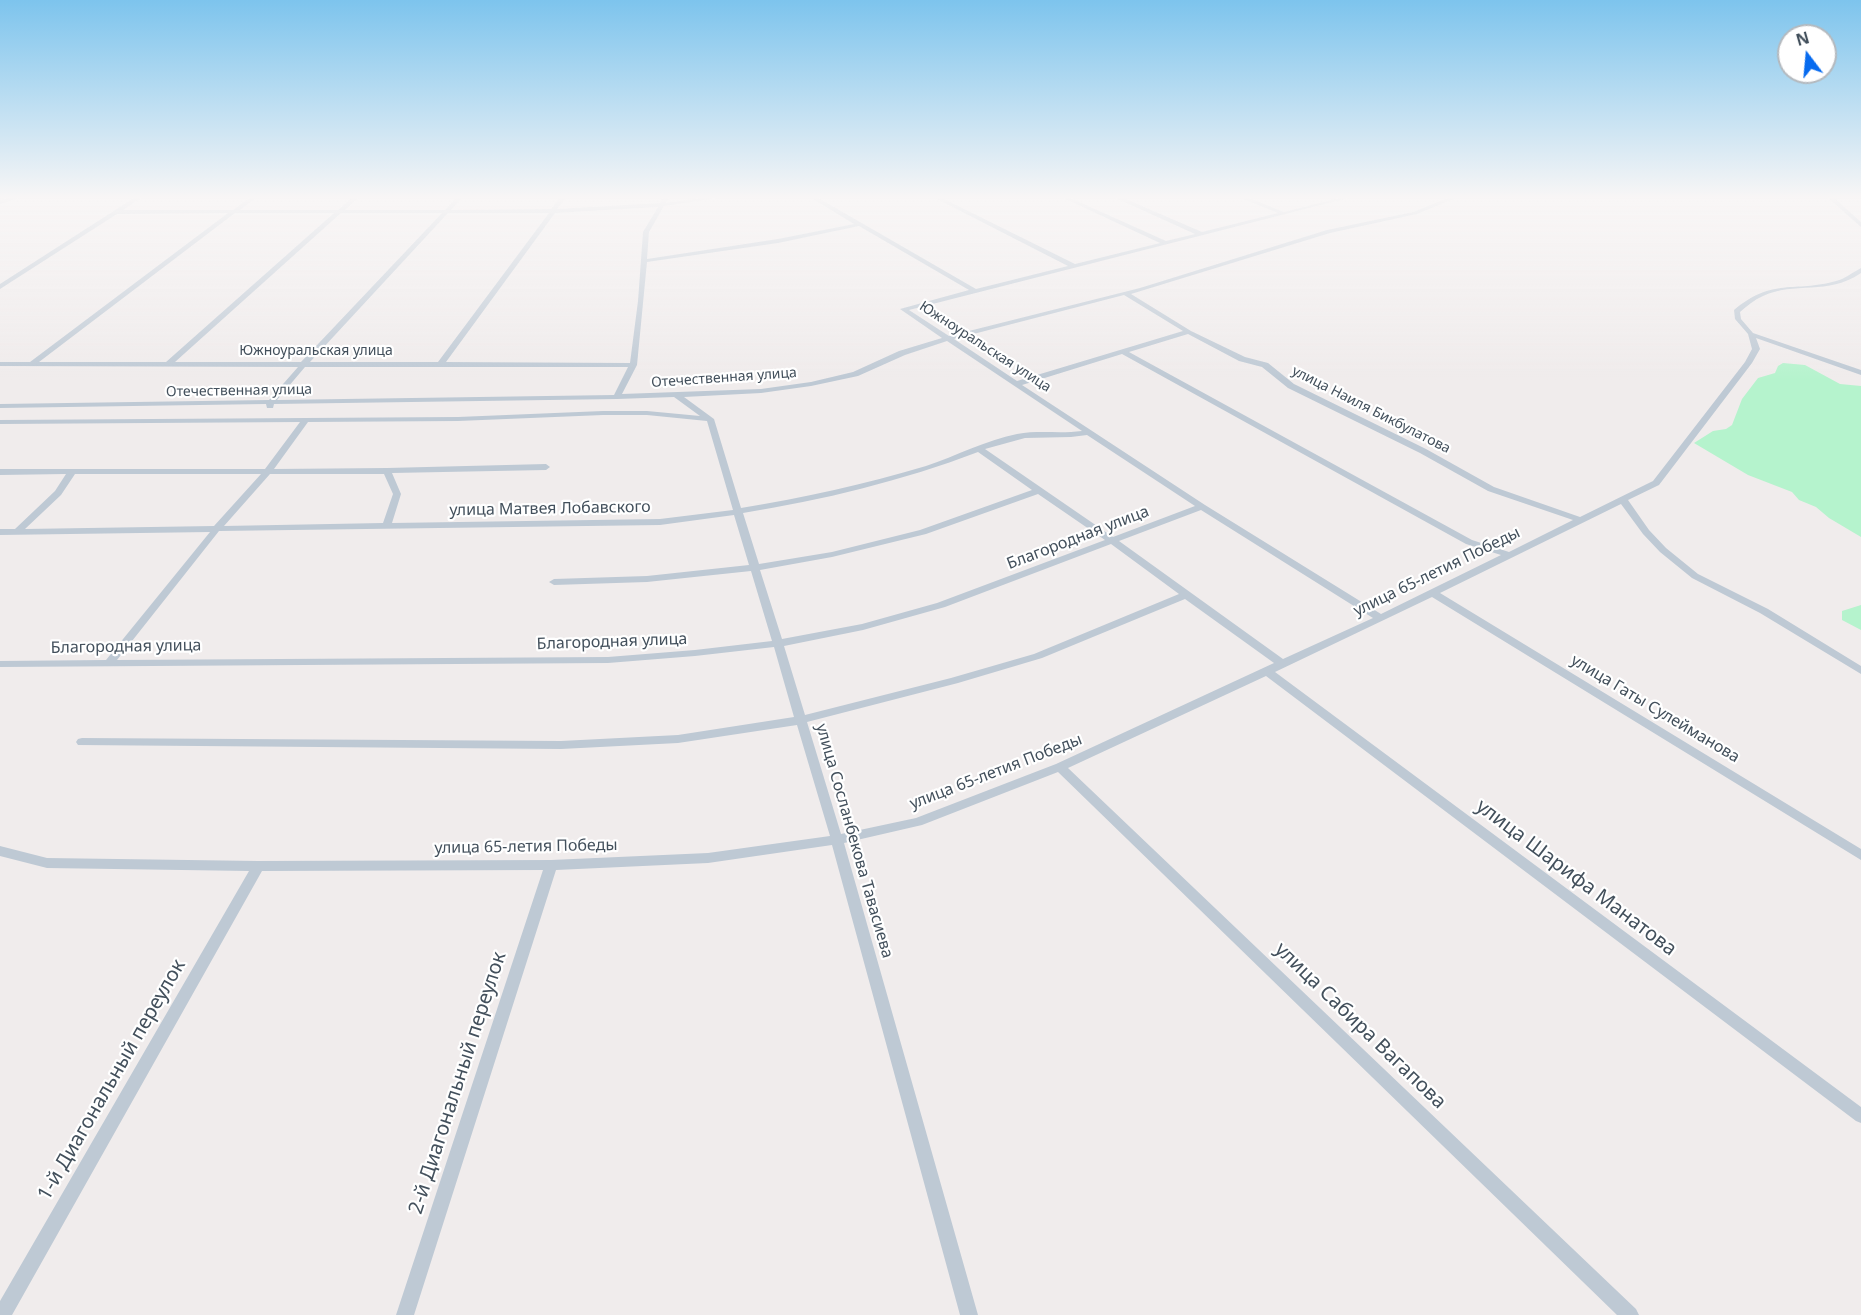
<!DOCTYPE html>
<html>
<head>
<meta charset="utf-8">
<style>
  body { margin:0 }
  #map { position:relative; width:1861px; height:1315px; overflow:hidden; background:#f0ecec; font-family:"Noto Sans",sans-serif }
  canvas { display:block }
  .north { position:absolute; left:1777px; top:24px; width:60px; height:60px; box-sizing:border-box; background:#fff; border:2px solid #b4b9be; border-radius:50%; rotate:344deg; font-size:16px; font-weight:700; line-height:24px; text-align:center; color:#43505c }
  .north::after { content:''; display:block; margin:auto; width:21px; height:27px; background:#076bef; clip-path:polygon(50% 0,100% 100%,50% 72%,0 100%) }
</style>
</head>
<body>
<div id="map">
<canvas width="1861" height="1315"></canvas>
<div class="north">N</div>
</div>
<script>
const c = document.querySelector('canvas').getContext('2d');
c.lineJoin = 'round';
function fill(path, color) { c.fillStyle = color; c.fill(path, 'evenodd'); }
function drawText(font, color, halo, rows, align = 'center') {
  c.font = font + ' "Noto Sans",sans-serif'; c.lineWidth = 4.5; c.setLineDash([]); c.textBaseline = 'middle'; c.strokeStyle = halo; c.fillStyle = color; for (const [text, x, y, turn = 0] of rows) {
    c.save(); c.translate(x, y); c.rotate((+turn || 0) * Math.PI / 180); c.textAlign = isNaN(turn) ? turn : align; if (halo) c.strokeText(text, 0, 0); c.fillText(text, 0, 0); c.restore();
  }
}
fill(new Path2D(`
  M1783,363l22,2 35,19 21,2v151l-32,-19 -13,-11 -17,-7 -7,-8 -44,-17 -54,-32 19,-12 13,-2 6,-4 10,-26 16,-21 17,-5 3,-7z
  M1861,605v25l-19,-10v-9z`), '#b5f3cd');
fill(new Path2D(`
  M16,196h9l-25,8v-4z
  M137,196h7l-21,14h110l19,-14h6l-18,14h98l16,-14h6l-15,14h100l13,-14h6l-13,14 100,-1 10,-13h6l-10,13 103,-6 4,-7h6l-4,7 49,-7h14l-65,10 -15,26 -2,27 131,-20 76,-15 -46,-28h7l161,93 92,-23 -137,-70h7l137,68 85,-21 -101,-47h7l100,45 29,-7 -84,-38h8l83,36 76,-19 -42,-17h8l40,16 63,-16h9l-447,114 40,26 191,-48 187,-58 86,-18 40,-16h8l-44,18 -87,19 -199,61 60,37 54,26 23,6 26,21 132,65 68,38 86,30 73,-36 92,-119 7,-13 -4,-15 -13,-15 -1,-9c40,-33 59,-17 102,-29 9,-2 17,-9 25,-13v5c-34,23 -66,8 -98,23 -9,4 -16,10 -23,16l1,7 12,14 108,37v5l-105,-37 4,11 -8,14 -93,122 -31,15 21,30 17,18 32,26 70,35 93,57v8l-101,-61 -68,-35 -32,-26 -17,-18 -22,-30 -181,89 421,256v11l-429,-263 -157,75 586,435v16l-5,-2 -590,-445 -198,92 568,541 3,6h-22l-559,-543 -136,53 -78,18 134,472h-18l-128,-470 -124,18 -152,7 -142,445h-18l147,-445 -281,1 -250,444h-12v-14l249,-430 -202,-3 -47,-12v-10l47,12 211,3 293,-1 157,-7 122,-17 -33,-111 -119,18 -117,6 -483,-4 -2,-3 2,-3 4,-1 479,3 117,-6 116,-18 -20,-70 -79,9 -87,7 -608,4v-6l106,-1 104,-128 -210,3v-6h15l40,-38 11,-17 -66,1v-6h265l35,-47 -300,2v-4l458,-3 145,-6h44l53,5 -26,-19 -57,2 -343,5 -1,4h-6l-1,-4 -266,4v-4l269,-4 29,-33 -298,-1v-4h30l198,-149 -111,1 -117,75v-5zM658,207l-15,25 -5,69 -8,62 -184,-1 109,-149zM235,213h99l-168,149h-127zM341,213h101l-141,149h-126zM448,213h101l-111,149h-128zM859,226l110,64 -69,19 42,29 -43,13 -46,21 -42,10 -50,7 -139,5 15,-29 10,-103 131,-19zM1124,295l59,36 -166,50 -63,-42zM1188,334l51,27 23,6 26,21 132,65 68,38 85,29 -64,32 -37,-12 -343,-188zM947,341l135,90c-22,3 -43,-1 -65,3 -31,6 -61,22 -91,32 -60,18 -123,32 -185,42l-27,-89 -30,-22 77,-4 50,-7 47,-10 47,-21zM1122,354l344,190 35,11 -120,59 -176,-109 -183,-120zM305,367h323l-14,28 -337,5zM603,415h44l60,6 26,89 -73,9 -268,4 9,-29 -9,-21 154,-3 4,-3 -4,-3 -159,4 -113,1 34,-47 150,-1zM1087,435l108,71 -82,31 -128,-88 40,-11 46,-1zM978,452l54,38 -112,40 -88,22 -73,12 -16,-51c80,-13 159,-32 235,-61zM75,474h186l-47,52 -189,3 36,-34zM270,474h114l9,20 -10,29 -159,3zM1038,494l67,46 -168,63 -75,21 -80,15 -22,-69 72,-13 94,-23zM1201,510l172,108 -90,41 -164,-118zM734,515l15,50 -102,11 -93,3 -5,3 5,3 93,-3 104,-11 21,70 -77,9 -87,7 -491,3 102,-129 441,-6zM1111,544l68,50 -145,60 -83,24 -146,37 -21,-69 79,-16 82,-23zM1185,599l89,64 -218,101 -140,54 -75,16 -34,-112 151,-39 84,-25z
  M1826,196h6l29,26v5z`), '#bec9d4');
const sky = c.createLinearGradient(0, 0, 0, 380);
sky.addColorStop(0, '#7dc4ed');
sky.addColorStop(0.52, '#f8f6f6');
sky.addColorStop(1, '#f8f6f600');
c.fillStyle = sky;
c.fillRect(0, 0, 1861, 380);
drawText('14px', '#43505c', '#fff', [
  ["Южноуральская улица",985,347,33],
  ["Южноуральская улица",316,351],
  ["Отечественная улица",724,378,-4],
  ["Отечественная улица",239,391,-1],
  ["улица Наиля Бикбулатова",1371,410,27]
]);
drawText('16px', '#43505c', '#fff', [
  ["улица Матвея Лобавского",550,509,-1],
  ["Благородная улица",1078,538,-21],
  ["улица 65-летия Победы",1437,572,-26],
  ["Благородная улица",612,642,-2],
  ["Благородная улица",126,647,-1],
  ["улица Гаты Сулейманова",1655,709,31],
  ["улица 65-летия Победы",996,772,-21],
  ["улица Сосланбекова Тавасиева",854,841,74],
  ["улица 65-летия Победы",526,847,-1]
]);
drawText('20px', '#43505c', '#fff', [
  ["улица Шарифа Манатова",1576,878,37],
  ["улица Сабира Вагапова",1360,1026,44],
  ["1-й Диагональный переулок",112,1080,-60],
  ["2-й Диагональный переулок",458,1083,-72]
]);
</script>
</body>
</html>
